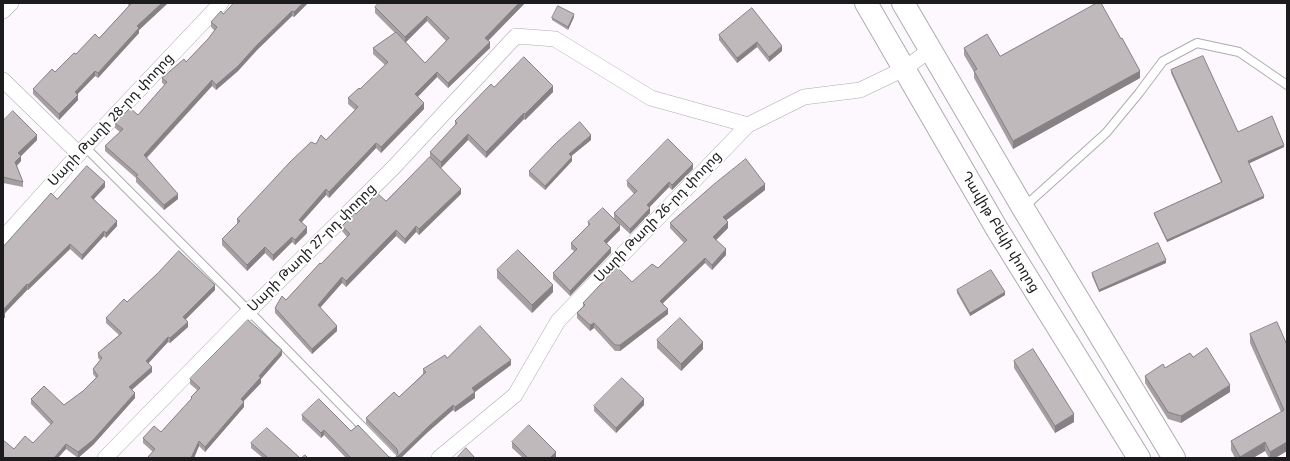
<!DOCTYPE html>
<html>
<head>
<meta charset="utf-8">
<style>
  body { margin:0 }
  #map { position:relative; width:1290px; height:461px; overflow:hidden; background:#fcf8fd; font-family:"Fira Sans",sans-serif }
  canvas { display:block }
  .frame { position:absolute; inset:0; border:4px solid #1c1b1d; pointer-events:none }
</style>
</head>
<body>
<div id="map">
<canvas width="1290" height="461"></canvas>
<div class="frame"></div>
</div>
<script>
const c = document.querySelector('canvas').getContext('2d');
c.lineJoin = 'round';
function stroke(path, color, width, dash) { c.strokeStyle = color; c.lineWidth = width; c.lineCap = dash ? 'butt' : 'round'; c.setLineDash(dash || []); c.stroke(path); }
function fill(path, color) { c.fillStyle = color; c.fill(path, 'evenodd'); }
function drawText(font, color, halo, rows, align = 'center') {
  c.font = font + ' "Fira Sans","Noto Sans Armenian",sans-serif'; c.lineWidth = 3.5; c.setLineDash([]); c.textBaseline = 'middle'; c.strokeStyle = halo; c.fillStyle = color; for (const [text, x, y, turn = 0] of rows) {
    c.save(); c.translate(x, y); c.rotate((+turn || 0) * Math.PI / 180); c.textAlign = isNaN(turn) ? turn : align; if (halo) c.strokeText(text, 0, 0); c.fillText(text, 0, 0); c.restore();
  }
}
const service = new Path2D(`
  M85,147l164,164 144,147
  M1024,207l82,-74 33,-40 24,-32 34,-18 42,9 48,33`);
const minor = new Path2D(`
  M3,11l8,-8
  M3,80l76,74
  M3,238l82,-91 136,-144
  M105,458l144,-147 144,-143 123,-132 39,3 96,59 97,27
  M439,458l76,-63 43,-74 190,-196 56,-28 56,-7 44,-21 26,-19`);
const primary = new Path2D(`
  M866,3l131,226 142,229
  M903,3l120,205 151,250`);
stroke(service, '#afabb0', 10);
stroke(minor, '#afabb0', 16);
stroke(primary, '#afabb0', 24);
stroke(service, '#fff', 8);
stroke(minor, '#fff', 15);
stroke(primary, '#fff', 22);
fill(new Path2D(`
  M128,3h40l-29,27v3l-41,45 -3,-2 -18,18 1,6 -19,20 -26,-26v-5l22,-17 21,-18 23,-16 30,-32 -1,-2z
  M308,3l-14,14 -2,-1 -35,34 -19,21 -22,19 -4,-4 -65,72 31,41 -14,11 -28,-28v-4l-31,-27v-5l15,-14 -5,-4v-5l23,-8 27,-30 -3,-2v-5l24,-16 22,-23 7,-8 -4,-4v-5l12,-8z
  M525,3l-37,38 2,7 -42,40 -11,-11 -19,20 6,12 -43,44 -5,-5 -47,50 -3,-3 -24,27 5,11 -12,12 -3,-3 -19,19 -8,-8 -18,18 -25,-26v-6l15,-15v-5l79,-75 10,-4 29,-30 -7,-6v-6l12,-9 25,-24 -12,-11v-6l22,-15 -20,-20v-6zM427,21l19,20 -21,22 -19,-21z
  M752,8l30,43 -13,11 -12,-15 -20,16 -18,-23v-5z
  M574,17l-6,13 -16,-10v-2z
  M964,48l36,8 140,22 -127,71 -39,-71v-6l-10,-17z
  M1171,70l67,62 46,15 -35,16 15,35 -97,44 -13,-27v-2l67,-31 -50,-109z
  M494,87l59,5 -28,28 -1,-1 -38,39 -18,-18 -27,28 20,26 -42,41 -3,-3 -11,12 -9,-8 -50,51 -4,-4 -22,25 17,23 -25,23 -37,-41v-5l11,-8 61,-63 -5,-6v-5l14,-12 30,-13 44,-44v-5l25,-26v-5z
  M3,121l34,19 -16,16v5l-4,5 6,16v5l-20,-4z
  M591,140l-20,16 1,5 -27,29 -16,-14v-5z
  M693,169l-21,21 -3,-3 -20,20 1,6 -20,21 -16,-15v-6l20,-19 -7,-8v-5z
  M105,187l-11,12 23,27 -11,12 -2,-2 -22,24 -12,-11 -42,41h-1l-22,23v4l-2,3v-73l54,-48z
  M765,190l-39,30 2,8 -12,12 10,15 -14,15 -7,-7 -42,40 5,11 -48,37h-5l-21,-23 -4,3 -13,-13v-5l6,-5v-5l49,-21 26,-14 26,-25 -14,-15v-5z
  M588,222l32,8 -13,13 4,10 -41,43 -17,-17v-6l21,-22 -3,-2v-6l17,-17z
  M1166,263l-67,29 -7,-16v-3z
  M497,270l56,22 -21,21 -35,-35z
  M215,290l-29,29 2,8 -18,16 -2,-1 -20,21 4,9 -20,18 3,8 -42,47 -15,13 -12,-9h-52l19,-6 18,-18 -20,-21v-5l33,6 19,-14 13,-13 -3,-4v-5l7,-9 -2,-2v-5l21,-18 -13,-12v-5l21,-16z
  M957,290l48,5 -35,21 -13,-23z
  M1250,334l37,11v106l-12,7h-6l-4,-7 -12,7h-18l-4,-8v-9l50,-29 -31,-69z
  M657,340l46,9 -22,22 -24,-23z
  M282,355l-21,24v4l-18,18 1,6 -39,45 -6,-6 -5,12h-47l6,-6 -10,-9v-5l18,-6 30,-32v-3l6,-7 -7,-6v-5z
  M1193,357l37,35 -49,31 -13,-4 -23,-36v-7l20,-8z
  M1014,361l60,61 -19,11 -41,-65z
  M511,365l-36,27v6l-20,14 -2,-2 -24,21 -32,24 -31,-32v-5l33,-21 24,-23v-5z
  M644,405l-28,28 -22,-22v-5z
  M302,415l49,16 38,26 6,1h-49l-22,-23 -3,3 -19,-18z
  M512,442l44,15v1h-33l-11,-10z
  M251,443l49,15h-37l-12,-10z`), '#a59fa2');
fill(new Path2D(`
  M162,3h6l-29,27v3l-41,45v-5l39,-47z
  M303,3h5l-14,14v-5z
  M519,3h6l-40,41v-6z
  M292,11v5l-35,34 -19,21 -22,19v-5z
  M574,14v3l-6,13v-3z
  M427,16v5l-22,22v-6z
  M490,42v6l-42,40v-5z
  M757,42v5l-20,16v-5z
  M782,46v5l-13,11v-5z
  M95,71v5l-20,21v-5z
  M1140,71v7l-127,71v-8z
  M437,72v5l-22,22v-5z
  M212,80v6l-68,74v-5z
  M553,86v6l-28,28v-6z
  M78,95v5l-19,20v-6z
  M424,103v6l-43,44v-6z
  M524,113v6l-38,39v-6z
  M468,134v6l-27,28v-6z
  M37,135v5l-19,19v-6z
  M591,135v5l-22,18v-4z
  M376,143v5l-47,50v-6z
  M1284,145v2l-36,17v-3z
  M21,156v5l-6,6v-5z
  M572,157v4l-27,29v-4z
  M693,164v5l-21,21v-5z
  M105,182v5l-14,15v-5z
  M669,182v5l-22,23v-5z
  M765,184v6l-42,33v-6z
  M326,189v6l-27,30v-5z
  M461,189v5l-42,41v-6z
  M178,194v5l-14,11v-5z
  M1264,196v2l-97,44v-2z
  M650,208v5l-20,21v-5z
  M117,221v5l-11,12v-5z
  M728,222v6l-15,15v-6z
  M620,225v5l-16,16v-5z
  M416,226v6l-11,12v-5z
  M307,227v6l-12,12v-5z
  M396,230v6l-50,51v-6z
  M104,231v5l-22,24v-5z
  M292,237v5l-19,19v-6z
  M70,244v5l-42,41v-5z
  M265,247v6l-18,18v-6z
  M611,248v5l-41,43v-5z
  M726,249v6l-14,15v-5z
  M705,258v5l-45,43v-5z
  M1166,260v3l-67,29v-2z
  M342,277v6l-24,27v-5z
  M27,284v6l-22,23v4l-2,3v-10z
  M215,285v5l-32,32v-5z
  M553,285v7l-21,21v-8z
  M1005,292v3l-35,21v-3z
  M668,309v5l-48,37v-6z
  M188,322v5l-18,16v-5z
  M594,323v5l-4,3v-6z
  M337,326v5l-25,23v-5z
  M168,337v5l-22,24v-5z
  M703,342v7l-22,22v-7z
  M282,350v5l-21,24v4l-20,21v-5l18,-23z
  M511,360v5l-39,29v-6z
  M152,367v5l-23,20v-5z
  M1230,385v7l-49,31v-7z
  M475,392v6l-20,14v-5z
  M135,393v5l-42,47 -15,13v-6z
  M644,399v6l-28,28v-5z
  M244,402v5l-39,45v-5z
  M453,405v5l-24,21 -28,27h-5l33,-32z
  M1074,414v8l-19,11v-7z
  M324,430v5l-3,3v-5z
  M199,441v5l-5,12h-3z
  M1265,442v9l-12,7h-13v-1z
  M1287,442v9l-12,7h-5v-6z
  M66,444v5l-8,9h-4z
  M556,452v6h-6z`), '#868284');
const building = new Path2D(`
  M132,3h30l-25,23 2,2 -41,45 -3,-2 -20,21 3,3 -19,19 -26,-25 19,-20 3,3 19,-19 2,1 19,-20 4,4z
  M234,3h69l-9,9 -2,-1 -35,34 -19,21 -22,19 -4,-5 -68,75 34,39 -14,11 -28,-29 2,-1 -33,-29 18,-17 -8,-6 15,-15 8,7 29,-33 -5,-4 22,-19 2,3 22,-23 9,-12 -6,-5 10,-11 2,3z
  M379,3h140l-34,35 5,4 -42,41 -11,-11 -22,22 9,9 -43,44 -5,-4 -47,49 -3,-3 -27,31 8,7 -12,13 -3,-3 -19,18 -8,-8 -18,18 -25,-26 18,-18 -3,-2 53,-57 21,-20 5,2 5,-9 5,5 32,-33 -10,-9 11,-10 1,1 28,-27 -15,-14 23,-16 29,31 24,-25 -22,-22 -22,21 -30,-30z
  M1097,3h4l20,36 1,-1 18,33 -127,70 -39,-70 3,-2 -13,-21 23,-14 13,22z
  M558,6l16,8 -6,13 -16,-9z
  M752,8l30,38 -13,11 -12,-15 -20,16 -18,-23z
  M1203,56l35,76 34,-16 12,29 -36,16 16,35 -97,44 -13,-27 68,-31 -51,-112z
  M524,57l29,29 -28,28 -1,-1 -38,39 -18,-18 -27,28 -11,-10 27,-29 -2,-2 36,-37 3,3z
  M13,111l24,24 -19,18 3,3 -6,6 8,20 -20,-5v-56z
  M580,122l11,13 -22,19 3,3 -27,29 -16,-15 27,-28z
  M668,139l25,25 -21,21 -3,-3 -22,23 3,3 -20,21 -16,-16 23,-22 -10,-10z
  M430,157l31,32 -42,40 -3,-3 -11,13 -9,-9 -50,51 -4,-4 -24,28 19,21 -25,23 -37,-41 7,-12 4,4 34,-37 1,1 29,-30 -8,-8 13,-13 1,1 21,-21 9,8z
  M746,159l19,25 -42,33 5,5 -15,15 13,12 -14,16 -7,-7 -45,43 8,8 -48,36h-5l-21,-22 -4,2 -13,-12 8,-8 -2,-2 34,-36 15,15 20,-18 6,4 29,-28 -17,-17 43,-38z
  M87,166l18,16 -14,15 26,24 -11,12 -2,-2 -22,24 -12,-11 -42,41 -1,-1 -24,26v-63l48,-54 6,6z
  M603,208l17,17 -16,16 7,7 -41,43 -17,-18 24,-24 -6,-6 19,-19 -2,-2z
  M1158,243l8,17 -67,30 -7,-17z
  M518,250l35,35 -21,20 -35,-35z
  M179,251l36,34 -32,32 5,5 -18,16 -2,-1 -22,24 6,6 -23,20 6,6 -42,47 -15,12 -12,-8 -12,14h-51v-18l11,9 11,-13 8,7 20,-21 -22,-23 13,-13 20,19 19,-14 15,-15 -5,-7 9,-11 -4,-5 24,-20 -16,-15 18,-19 3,3 31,-29z
  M991,270l14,22 -35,21 -13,-23z
  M3,310l2,2 -2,3z
  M680,318l23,24 -22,22 -24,-24z
  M248,320l34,30 -23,26 2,1 -20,22 3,3 -39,45 -6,-6 -8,17h-44l8,-9 -12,-11 11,-12 7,6 31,-34 -1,-1 9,-9 -10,-9z
  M1277,322l10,23v97l-17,10 -5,-10 -25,15 -9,-16 53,-31 -34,-76z
  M480,326l31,34 -39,28 3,4 -20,15 -2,-2 -24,21 -33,32h-1l3,-4 -1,-5 -31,-31 28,-26 5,5 27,-25 -3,-3 22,-14 2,3z
  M1207,348l23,37 -49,31 -13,-4 -23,-36 18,-12 2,4 25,-15 3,4z
  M1033,349l41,65 -19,12 -41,-65z
  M622,378l22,21 -28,29 -22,-22z
  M319,399l32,32 7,-6 31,32 6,1h-44l-27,-28 -3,3 -19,-18z
  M529,425l27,27 -6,6h-22l-16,-16z
  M267,428l33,30h-32l-17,-15z
  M466,448l9,10h-18z
  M305,455l3,3h-6z`);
fill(building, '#c0b9bc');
stroke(building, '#868284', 1);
drawText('14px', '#1c1b1d', '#fff', [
  ["Սարի Թաղի 28-րդ փողոց",111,120,-47],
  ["Սարի Թաղի 26-րդ փողոց",658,217,-46],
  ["Դավիթ Բեկի փողոց",1000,232,59],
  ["Սարի Թաղի 27-րդ փողոց",312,248,-45]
]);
</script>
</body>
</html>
